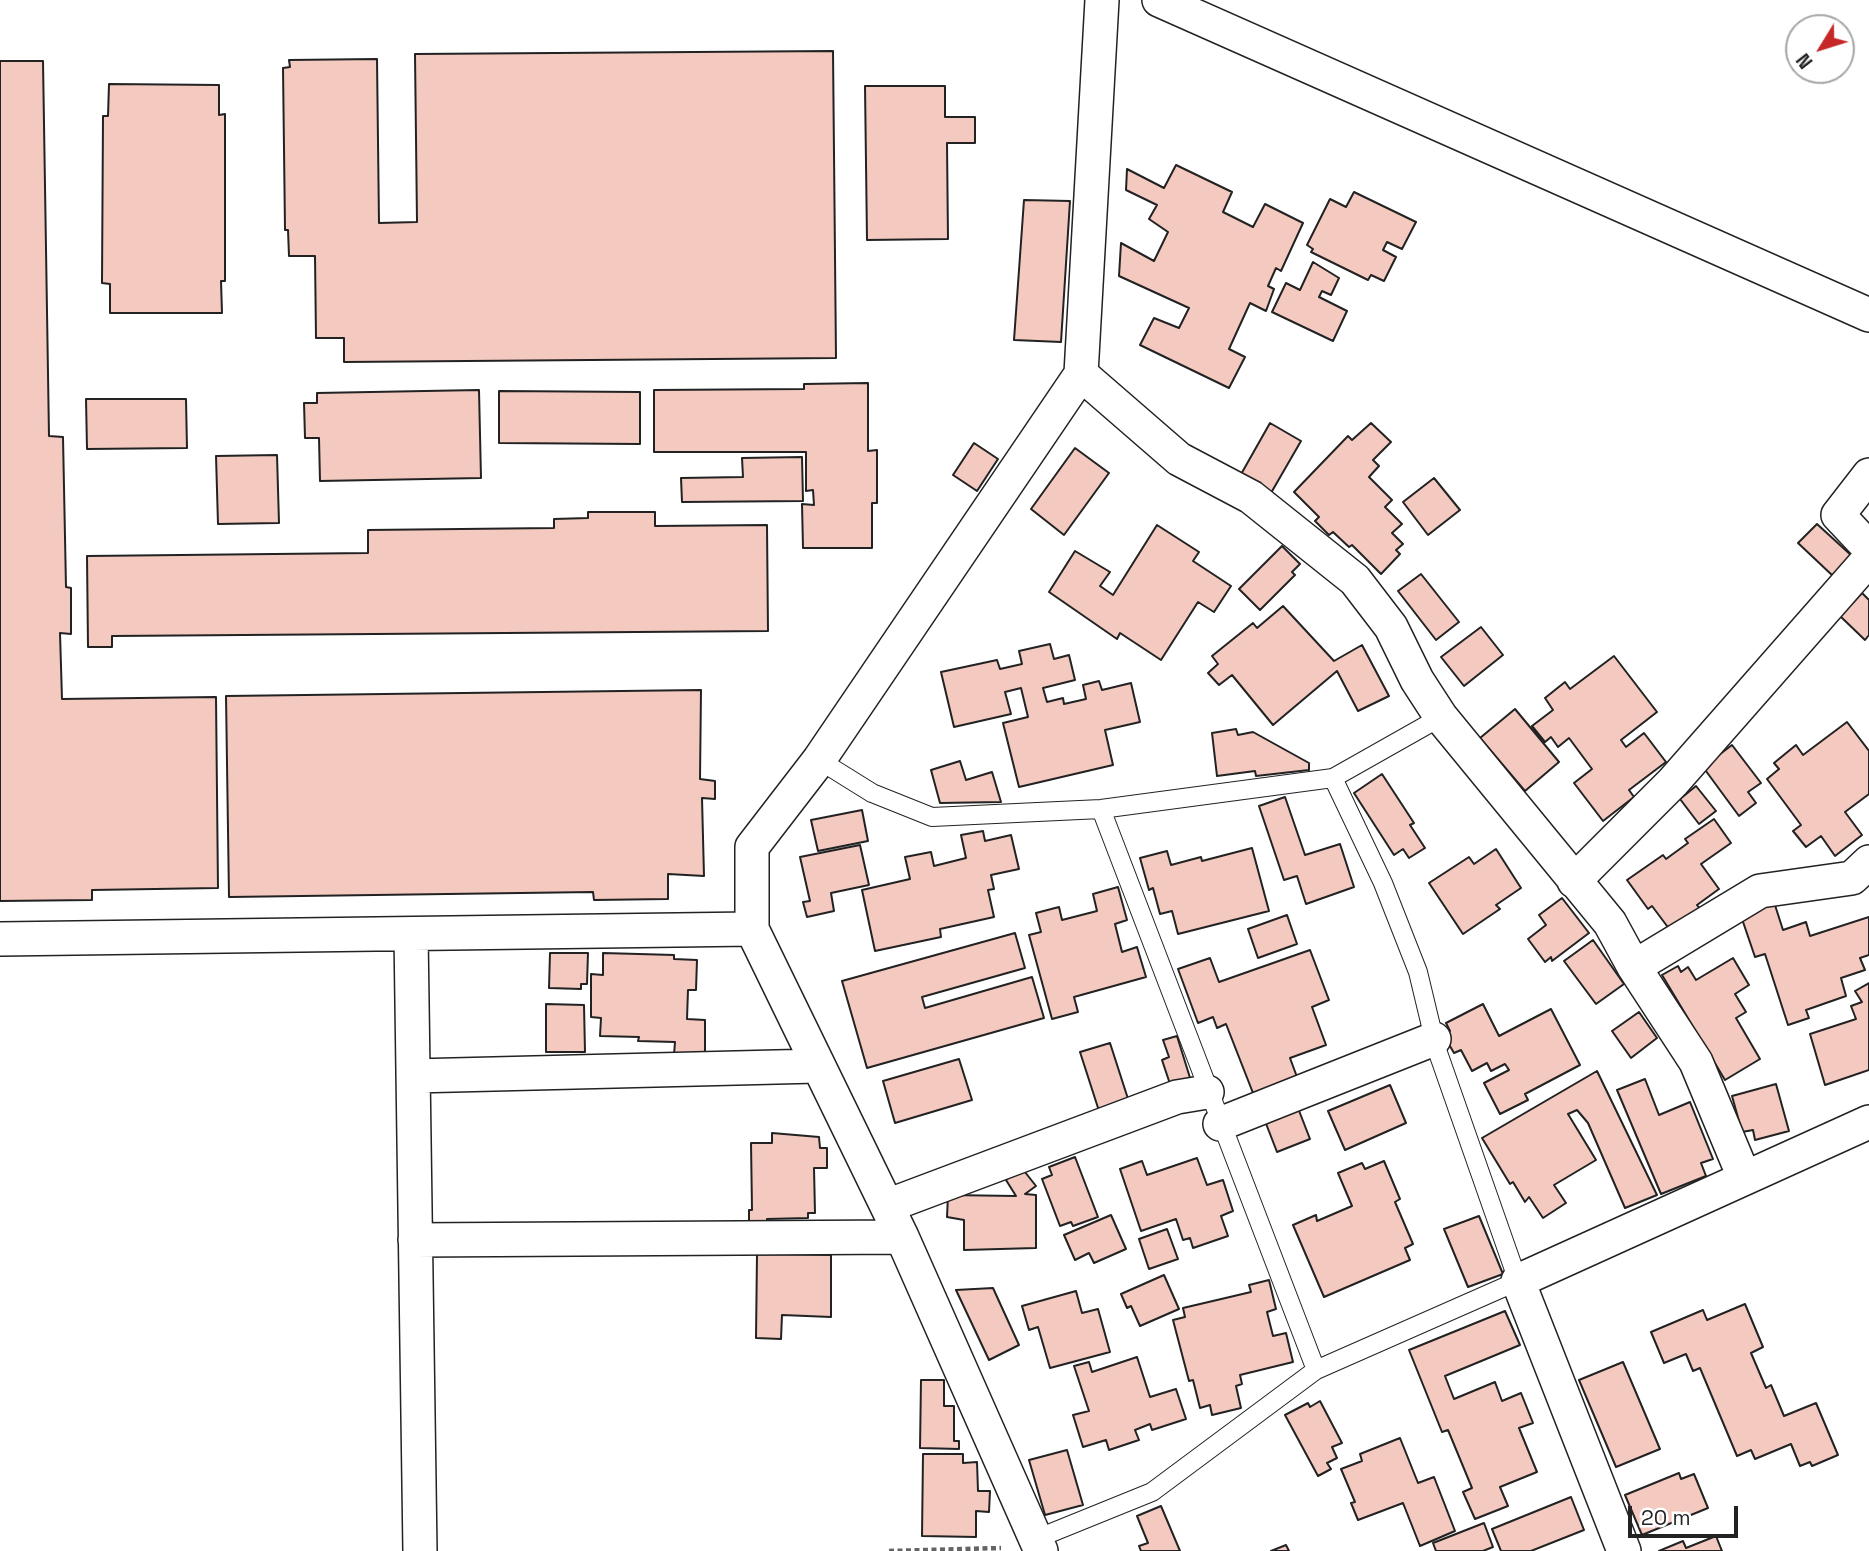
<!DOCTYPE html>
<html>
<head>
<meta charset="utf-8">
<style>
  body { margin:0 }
  #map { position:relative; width:1869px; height:1551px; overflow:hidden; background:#fff; font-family:"Space Grotesk",sans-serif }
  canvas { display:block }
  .north { position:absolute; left:1785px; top:14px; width:70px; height:70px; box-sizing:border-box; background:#fff; border:2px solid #a7a7a7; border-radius:50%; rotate:232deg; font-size:19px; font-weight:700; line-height:28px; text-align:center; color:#222 }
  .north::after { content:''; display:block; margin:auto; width:24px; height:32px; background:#c62828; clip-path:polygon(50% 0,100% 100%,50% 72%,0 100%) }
  .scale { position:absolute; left:1628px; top:1506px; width:110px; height:32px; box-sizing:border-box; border:4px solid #222; border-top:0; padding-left:9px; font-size:21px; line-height:24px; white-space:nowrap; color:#222; -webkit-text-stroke:5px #fff; paint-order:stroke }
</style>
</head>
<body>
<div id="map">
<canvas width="1869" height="1551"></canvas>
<div class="north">N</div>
<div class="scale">20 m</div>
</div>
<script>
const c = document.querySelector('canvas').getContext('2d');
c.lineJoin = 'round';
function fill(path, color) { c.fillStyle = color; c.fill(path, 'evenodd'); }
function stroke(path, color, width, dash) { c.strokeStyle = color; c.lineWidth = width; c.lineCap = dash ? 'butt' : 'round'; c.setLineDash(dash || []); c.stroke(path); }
const building = new Path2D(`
  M833,51l3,307 -492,4v-24h-28l-1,-82h-26l-1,-26h-3l-2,-162 7,-1 -1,-7 88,-1 2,164 38,-1 -2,-168z
  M0,61h43l6,375 14,1 3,150 5,1v46l-11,-1 2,66 154,-2 2,191 -126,2v10l-92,1z
  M109,84l110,1v30l6,-1v167h-4l1,32h-112v-29l-8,-1 1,-167h5z
  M865,86h80v31h30v26h-28l1,96 -81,1z
  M1176,165l56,27 -9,20 30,15 12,-23 38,19 -22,48 -5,-3 -8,18 6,3 -8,22 -16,-8 -21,46 16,8 -16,31 -89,-43 14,-27 25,10 10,-20 -70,-32 2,-33 33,18 14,-29 -19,-13 8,-14 -31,-15 1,-21 37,19z
  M1354,192l62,30 -14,27 -15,-7 -4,8 13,7 -12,24 -13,-6 -3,5 -57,-28 2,-3 -6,-4 23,-46 16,8z
  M1024,200l46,1 -9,141 -47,-2z
  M1313,262l26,16 -8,17 -9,-4 -3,6 28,14 -14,30 -61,-29 14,-29 14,7z
  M868,383v68l9,-1v53h-5v45h-69l-1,-44 12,1 -1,-15 -7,1v-39h-152v-62l150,-1v-5z
  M479,390l2,88 -161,3 -1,-43h-14l-1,-35h13v-10z
  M499,391l141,1v52l-141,-1z
  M86,399h100l1,49 -100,1z
  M1270,423l31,18 -30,52 -31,-17z
  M1371,423l20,19 -18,18 6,6 -10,11 23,23 -7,7 17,17 -10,9 11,11 -7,6 4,4 -19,20 -29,-29 -3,2 -16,-15 -4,3 -14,-14 4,-4 -25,-25 54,-56 4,4z
  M974,443l24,16 -21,32 -24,-16z
  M1075,448l34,25 -45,62 -33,-26z
  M277,455l2,68 -61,1 -2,-68z
  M802,457l1,44 -121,1 -1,-24 62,-1 -1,-19z
  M1434,478l26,32 -32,25 -25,-33z
  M588,512h67v14l112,-1 1,106 -656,5v11h-24l-1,-91 281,-3v-23l186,-2v-9l34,-1z
  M1817,524l35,32 -19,20 -35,-33z
  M1157,525l42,27 -6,9 38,25 -17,26 -16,-10 -37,58 -41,-27 -3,6 -68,-47 26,-41 35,21 -10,14 13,9z
  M1282,546l18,18 -8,8 3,3 -35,35 -21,-21z
  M1421,574l38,48 -23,18 -38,-49z
  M1862,593l7,7v35l-4,5 -25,-24z
  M1283,606l51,55 28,-16 27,51 -31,15 -21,-40 -64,54 -41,-50 -13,10 -11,-12 10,-9 -6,-8 41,-33 4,5z
  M1481,627l22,28 -39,31 -23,-29z
  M1050,644l4,15 15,-4 6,25 -32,8 4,14 16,-4 1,6 22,-5 -3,-14 16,-4 3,9 29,-7 9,39 -35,8 8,35 -94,22 -16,-64 25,-6 -7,-29 -16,4 6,22 -57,13 -13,-55 56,-12 3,9 22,-5 -3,-13z
  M1614,656l43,56 -36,28 5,7 18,-14 22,29 -37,28 5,7 -31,24 -29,-38 18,-14 -23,-31 -11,9 -7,-10 -6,5 -13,-16 21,-16 -8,-12 20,-16 5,7z
  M701,690l-1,89 15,2v18l-13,-1 2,78 -36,-2v25l-74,1 -1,-8 -364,5 -3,-201z
  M1515,709l44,53 -34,29 -45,-53z
  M1847,722l22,29v43l-24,18 17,23 -27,21 -14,-20 -15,11 -13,-16 8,-6 -34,-46 12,-10 -5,-6 22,-18 7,10z
  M1236,729l2,6 15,-3 56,31v7l-53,6 -1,-5 -38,5 -5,-43z
  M1732,745l29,38 -13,9 8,11 -17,13 -36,-49z
  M960,761l6,19 26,-8 9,30 -61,1 -9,-33z
  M1382,774l32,49 -4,2 15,23 -16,10 -6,-9 -9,6 -40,-62z
  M1696,786l20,25 -17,13 -19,-25z
  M1285,797l20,58 35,-11 14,43 -48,17 -9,-28 -13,4 -25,-74z
  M862,810l6,31 -50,10 -7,-31z
  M1714,819l17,24 -30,21 18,25 -22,16 3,4 -30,21 -18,-24 -4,3 -21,-29 36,-25 3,4 22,-16 -3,-4z
  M983,831l2,10 26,-6 8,34 -28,6 3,14 -6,1 6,27 -54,12 1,8 -66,14 -13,-61 48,-11 -5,-22 26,-5 3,14 32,-8 -5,-23z
  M860,845l9,40 -38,8 3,18 -27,6 -4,-15 7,-1 -10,-44z
  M1252,848l17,63 -91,23 -6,-23 -12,3 -7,-26 -4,2 -9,-32 27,-7 4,14 30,-8 1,4z
  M1496,849l25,39 -25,17 4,4 -37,25 -34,-51 40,-26 5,7z
  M1118,887l9,33 -12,4 7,28 15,-5 9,30 -72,20 4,15 -26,7 -23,-84 12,-3 -5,-19 23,-6 3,13 35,-9 -4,-17z
  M1562,898l27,35 -37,28 -1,-4 -6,5 -17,-23 18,-14 -7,-10z
  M1774,902l9,28 23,-8 4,14 59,-19v38l-9,3 5,12 -24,8 5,18 -40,14 3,8 -21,7 -23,-71 -10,3 -15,-44z
  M1287,915l10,29 -39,14 -10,-29z
  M1015,933l10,35 -103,29 3,11 107,-31 12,41 -177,50 -25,-87z
  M1593,940l31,44 -28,20 -32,-43z
  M1310,950l19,50 -17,7 14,38 -36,13 7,19 -44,16 -27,-69 -9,4 -4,-11 -15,6 -20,-54 32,-11 9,24z
  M550,953h38l-1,31h-6v5l-32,-1z
  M603,953l71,2v4l23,1 -1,30h-8l-1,29 18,1v36l-31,-1 1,-13 -37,-1 1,-4 -39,-1 1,-18 -10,-1v-43l12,1z
  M1733,958l16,27 -14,9 11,18 -10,6 24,41 -35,21 -63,-105 16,-9 3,6 7,-5 8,13z
  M1869,983v87l-44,15 -15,-51 46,-15 -5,-13 11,-4 -7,-11z
  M546,1004l38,1 1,47h-39z
  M1483,1004l16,32 52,-27 29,56 -55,29 3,6 -28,14 -16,-31 25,-13 -4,-6 -14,7 -4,-8 -15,8 -11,-21 -7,3 -11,-19 7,-3 -4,-8z
  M1639,1012l18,26 -26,20 -19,-27z
  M1177,1036l14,45 -20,6 -9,-27 7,-3 -6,-17z
  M1110,1043l20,62 -30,9 -20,-62z
  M959,1059l13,41 -77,23 -12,-42z
  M1597,1071l60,124 -32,13 -37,-85 -11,-13 -9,4 28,46 -42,25 12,18 -23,15 -14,-21 -4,5 -12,-20 -3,2 -28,-46z
  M1645,1079l14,36 31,-13 23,57 -12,4 5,13 -45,18 -44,-104z
  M1776,1084l13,47 -34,9 -2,-10 -11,2 -10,-36z
  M1390,1085l16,38 -61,27 -17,-39z
  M1298,1108l12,31 -33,13 -12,-31z
  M772,1133l47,4 1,11h7v20h-13l1,45h-7v5l-41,1v5h-18v-14h3l-1,-67h21z
  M1075,1157l23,60 -25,9 -2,-4 -11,4 -18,-47 10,-4 -3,-8z
  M1197,1158l10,27 16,-5 10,31 -12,5 7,20 -35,12 -3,-10 -7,2 -7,-21 -35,12 -21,-62 22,-8 5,14z
  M1384,1161l16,38 -5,3 18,42 -8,4 5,12 -86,37 -31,-72 23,-10 1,6 35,-15 -14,-33 24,-10 3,6z
  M1021,1167l15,19 -11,8 11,1v53l-72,2v-30l-17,-3 1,-22 68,1 -10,-16z
  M1111,1215l15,34 -32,14 -5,-10 -14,7 -11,-25z
  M1479,1216l24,58 -35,13 -24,-58z
  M1167,1229l11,30 -29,10 -10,-30z
  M757,1254l74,1v62l-49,-2 -1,24 -25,-1z
  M1164,1275l15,34 -39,17 -9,-20 -4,2 -6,-14z
  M1269,1280l7,29 -9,3 6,24 13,-3 7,29 -53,13 2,9 -6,2 5,22 -29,7 -2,-10 -10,3 -7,-28 -4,1 -16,-61 12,-3 -2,-9 68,-16 -2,-7z
  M993,1288l26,57 -30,15 -33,-70z
  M1076,1291l6,22 16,-4 12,43 -60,16 -12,-41 -9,3 -7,-24z
  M1745,1304l18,43 -12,6 15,35 5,-3 13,31 32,-13 22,52 -26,11 -2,-4 -10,4 -9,-22 -36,15 -4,-9 -14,6 -37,-88 -7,3 -7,-17 -22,9 -13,-31 52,-22 4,10z
  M1505,1311l15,34 -75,31 9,23 41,-17 7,19 19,-8 12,30 -14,5 18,44 -37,15 8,19 -33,13 -12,-27 9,-4 -24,-58 -6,2 -33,-82z
  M1137,1357l13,40 26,-8 10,30 -34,11 -2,-6 -15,6 4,10 -30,10 -3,-10 -23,7 -10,-32 16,-4 -15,-45 15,-4 3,10z
  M1623,1362l37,87 -44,18 -37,-87z
  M921,1380h23v26h10v35h5v8l-39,-1z
  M1320,1401l22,42 -10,4 5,11 -10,5 4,6 -13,7 -33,-61 23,-12 2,4z
  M1400,1438l18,45 16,-6 21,54 -35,15 -17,-43 -45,17 -7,-17 4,-1 -14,-33 21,-8 -2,-7z
  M1067,1450l16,55 -38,10 -16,-55z
  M923,1454h40v9l14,-1 1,29h12l-1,21 -13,-1v26l-54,-1z
  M1679,1473l2,6 13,-5 14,34 -66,27 -17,-40z
  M1571,1497l13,33 -53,21h-30l-9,-22z
  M1161,1506l19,45h-39l-2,-5 9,-3 -11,-27z
  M1484,1523l9,24 -10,4h-47l-3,-8z
  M1716,1536l6,15h-63l24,-10 3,7z
  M1286,1545l3,6h-18z`);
fill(building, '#f3c9c0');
stroke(building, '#222', 2);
const lane = new Path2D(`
  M819,760l53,33 60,24 169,-8 232,-31 108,-61
  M1101,809l215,561
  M1036,1539l116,-47 164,-122 202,-89 -82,-234 -18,-75 -35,-89 -50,-105`);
const street = new Path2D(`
  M1159,0l710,315
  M1081,374l98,85 72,38 104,83 36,47 26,53 24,37 169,206 24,44 62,95 48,115
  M1869,475l-31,40 31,33
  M1574,881l99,-99 196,-223
  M411,934l9,617
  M0,939l752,-10
  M1634,967l126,-76 92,-13 17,-16
  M413,1076l404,-10
  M1220,1124l214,-85
  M887,1206l290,-109 30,-5
  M415,1240l487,-3
  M1041,1551l-139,-314 -150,-308v-82l67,-87 262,-386 21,-374
  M1624,1551l-106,-270 351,-159`);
stroke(lane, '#222', 20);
stroke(street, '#222', 36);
stroke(new Path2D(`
  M889,1551l112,-3`), '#646464', 4.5, [5, 3.5]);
stroke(lane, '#fff', 18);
stroke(street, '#fff', 33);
</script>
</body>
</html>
